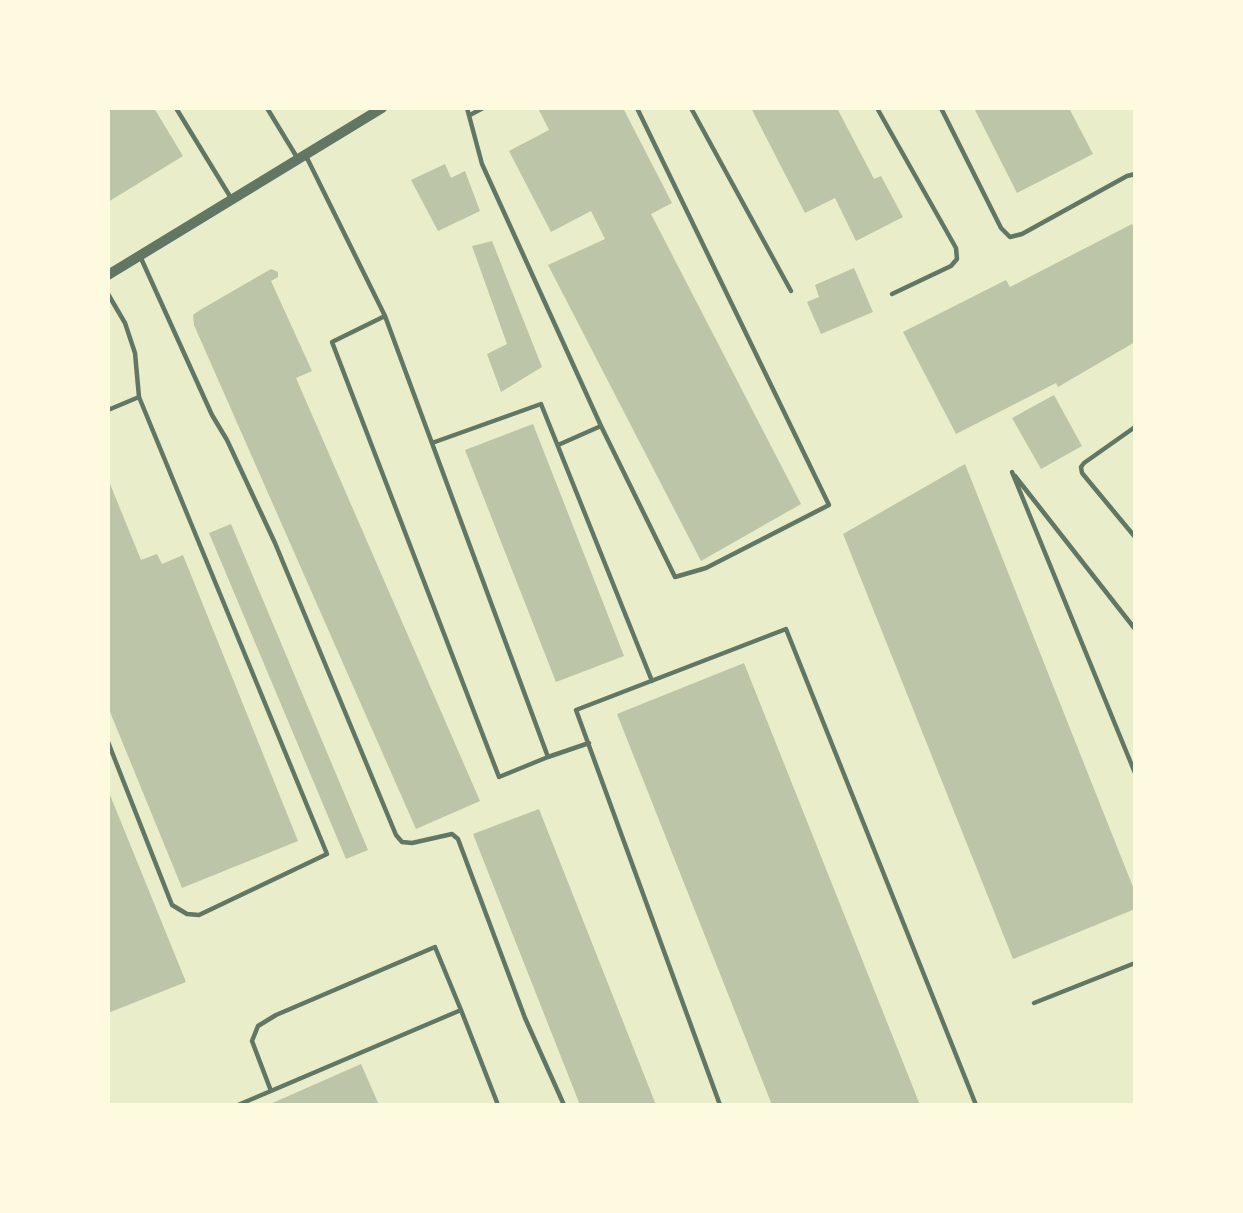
<!DOCTYPE html>
<html>
<head>
<meta charset="utf-8">
<style>
  body { margin:0 }
  #map { position:relative; width:1243px; height:1213px; overflow:hidden; background:#e9edc9; font-family:"Source Sans 3",sans-serif }
  canvas { display:block }
  .frame { position:absolute; inset:0; border:110px solid #fefae0; pointer-events:none }
</style>
</head>
<body>
<div id="map">
<canvas width="1243" height="1213"></canvas>
<div class="frame"></div>
</div>
<script>
const c = document.querySelector('canvas').getContext('2d');
c.lineJoin = 'round';
function fill(path, color) { c.fillStyle = color; c.fill(path, 'evenodd'); }
function stroke(path, color, width, dash) { c.strokeStyle = color; c.lineWidth = width; c.lineCap = dash ? 'butt' : 'round'; c.setLineDash(dash || []); c.stroke(path); }
fill(new Path2D(`
  M108,108h46l29,48 -75,46z
  M538,108h85l49,95 -21,11 150,290 -100,57 -153,-296 57,-26 -14,-28 -40,21 -42,-81 40,-21z
  M751,108h86l37,71 7,-3 22,41 -47,24 -21,-43 -30,15z
  M974,108h95l24,46 -76,39z
  M445,164l6,14 14,-7 15,40 -42,20 -27,-51z
  M1132,224l3,6v112l-77,45 -2,-4 -100,51 -53,-102 103,-52 4,7z
  M492,241l50,126 -41,25 -14,-38 20,-10 -35,-98z
  M854,268l19,44 -52,22 -14,-32 12,-5 -4,-12z
  M271,269l7,3v5l-7,4 41,90 -16,7 184,423 -64,28 -222,-504 -1,-10 7,-5z
  M1054,395l28,51 -41,23 -29,-51z
  M533,424l91,232 -68,26 -91,-232z
  M965,464l170,428v17l-122,50 -170,-425z
  M108,479l33,81 16,-6 5,10 21,-9 115,286 -116,47 -74,-181z
  M231,524l137,326 -22,9 -137,-326z
  M744,663l176,442h-148l-155,-391z
  M108,790l78,192 -78,31z
  M539,809l117,296h-76l-107,-271z
  M361,1064l18,41h-111z`), '#bcc5a7');
stroke(new Path2D(`
  M176,108l55,90
  M267,108l31,51
  M467,108l15,56 119,262
  M691,108l100,183
  M877,108l79,140 1,11 -6,7 -59,28
  M941,108l60,120 9,9 12,-3 105,-58 8,-2
  M470,115l13,-7
  M306,156l79,160 -53,26 167,435 49,-20 41,-14
  M140,256l72,159 15,25 48,103 121,292 6,7 10,1 40,-9 6,5 67,179 39,87
  M108,294l17,29 10,30 4,44 188,457 -128,61 -12,-1 -15,-9 -64,-163
  M385,316l163,441
  M108,410l31,-13
  M1135,427l-51,36 -3,4 1,6 53,64
  M432,443l109,-39 111,277
  M558,445l43,-19 74,151 31,-9 123,-63 -192,-397
  M1012,472l123,301
  M1015,476l120,153
  M1034,1003l101,-40
  M271,1091l-19,-50 6,-15 18,-11 159,-68 26,63
  M238,1105l223,-95 37,95
  M720,1105l-144,-395 210,-81 190,476`), '#617663', 4.5);
stroke(new Path2D(`
  M108,275l274,-167`), '#617663', 10);
</script>
</body>
</html>
